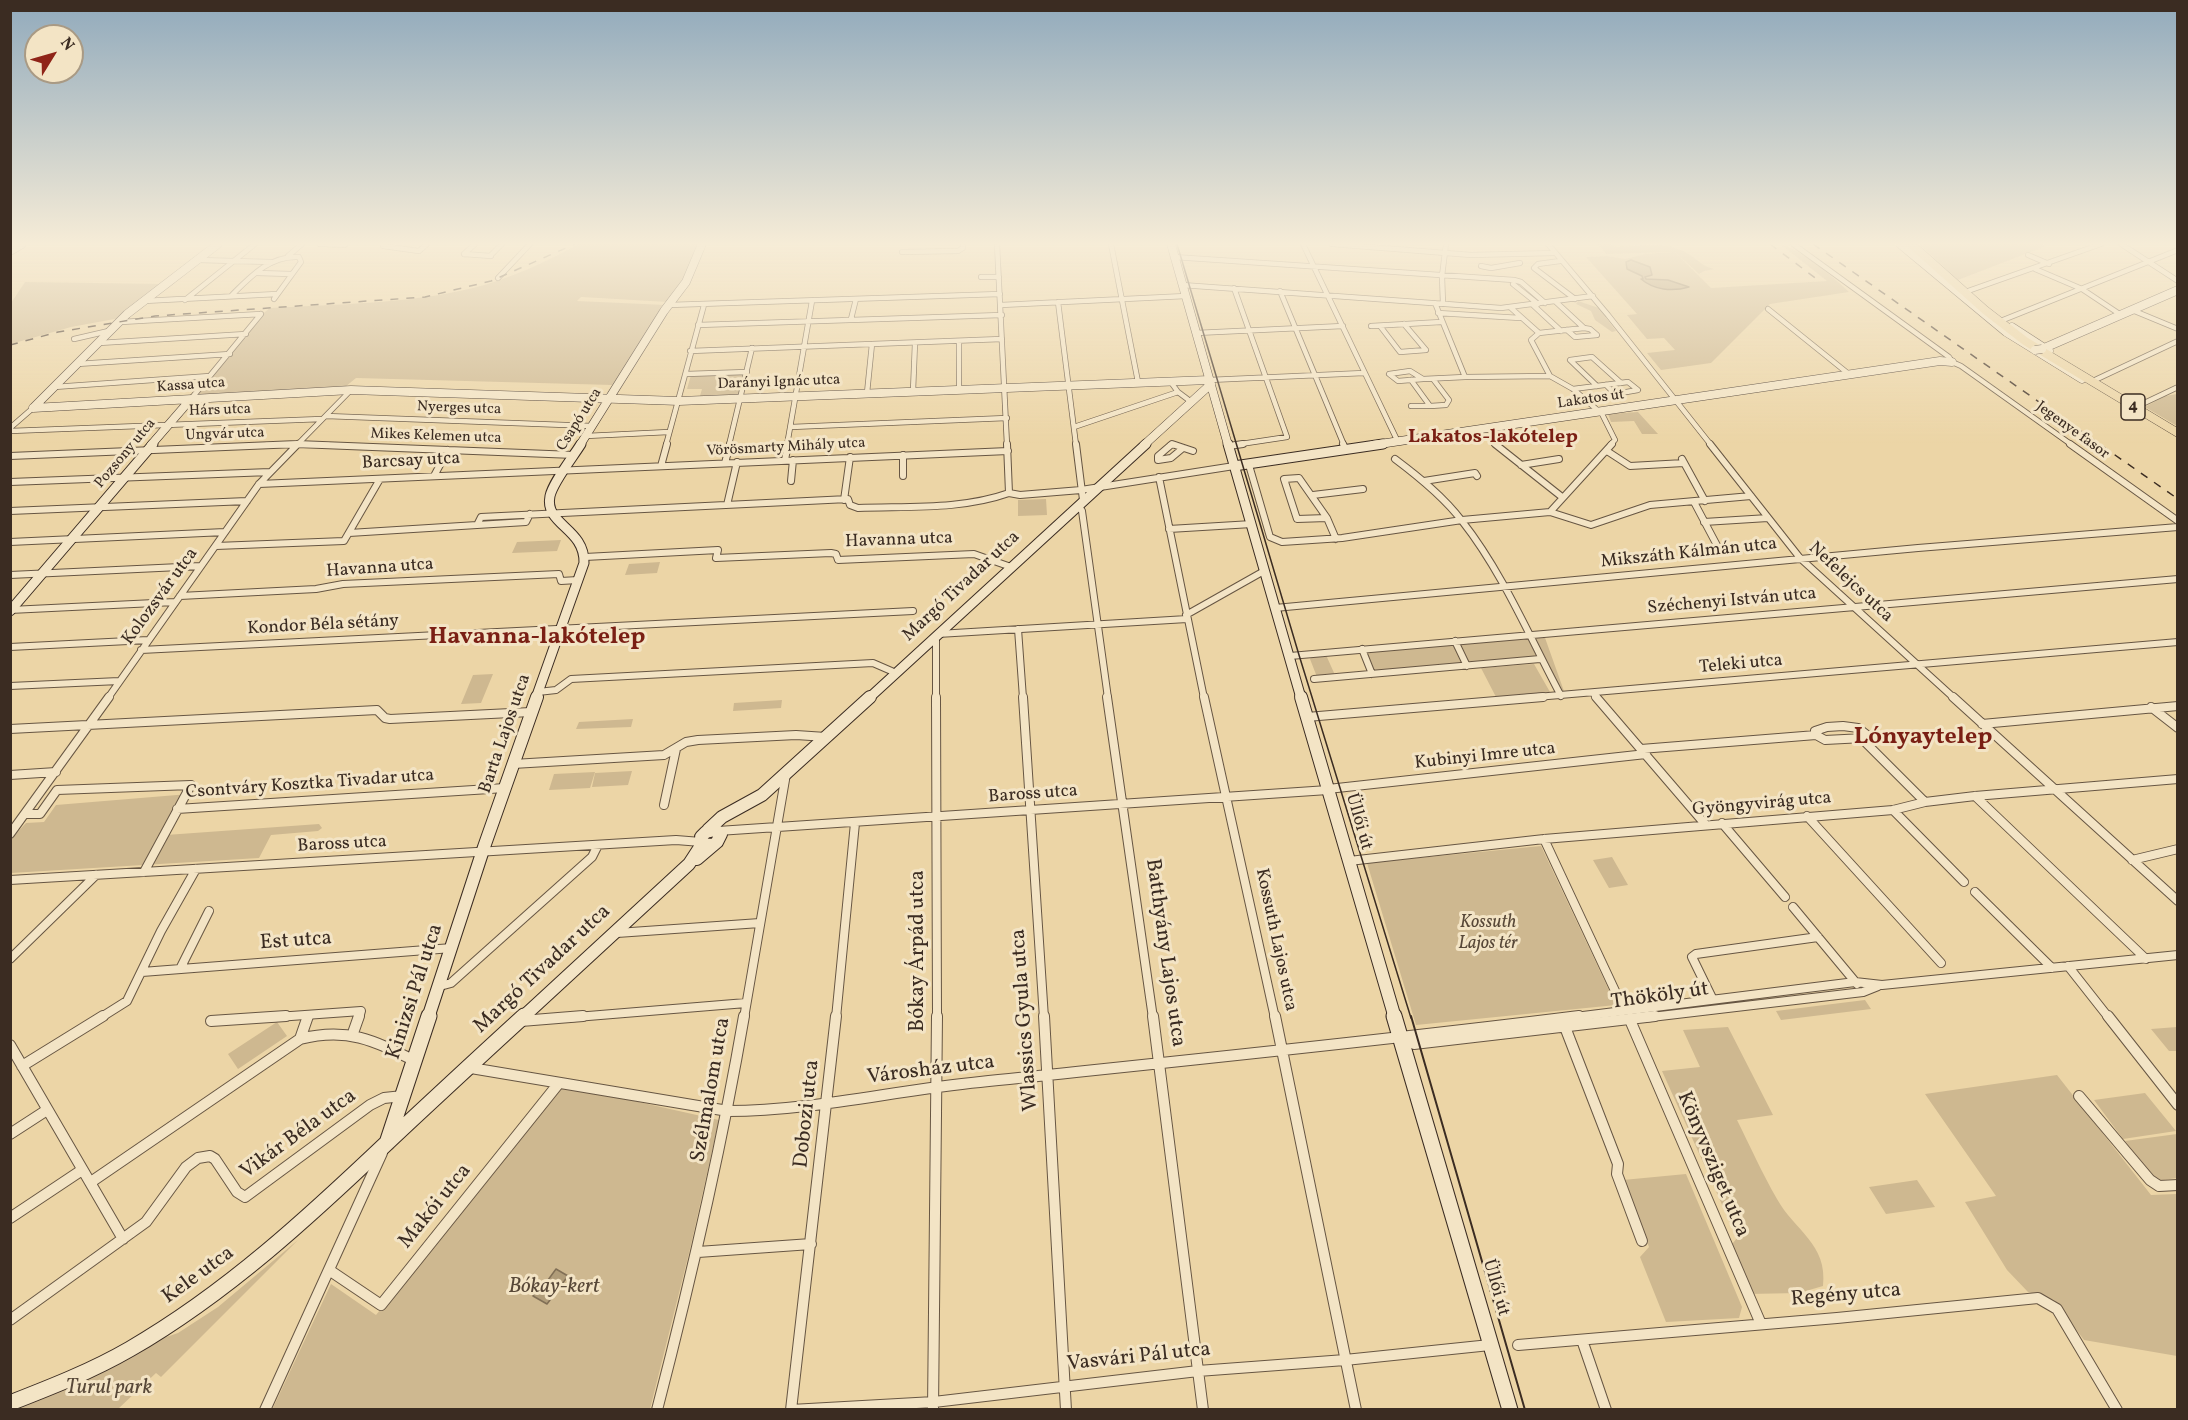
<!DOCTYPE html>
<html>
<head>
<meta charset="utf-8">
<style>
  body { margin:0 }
  #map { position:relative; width:2188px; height:1420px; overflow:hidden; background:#ecd5a6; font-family:Vollkorn,serif }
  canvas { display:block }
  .frame { position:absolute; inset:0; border:12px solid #3b2c22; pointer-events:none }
  .north { position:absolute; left:24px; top:24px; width:60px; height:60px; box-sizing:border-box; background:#f3e4c5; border:2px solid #a99a84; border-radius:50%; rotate:53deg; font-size:16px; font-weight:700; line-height:24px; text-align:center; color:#3b2c22 }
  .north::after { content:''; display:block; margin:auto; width:21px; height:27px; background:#8f2418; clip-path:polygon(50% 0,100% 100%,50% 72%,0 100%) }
</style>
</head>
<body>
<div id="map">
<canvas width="2188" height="1420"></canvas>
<div class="frame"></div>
<div class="north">N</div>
</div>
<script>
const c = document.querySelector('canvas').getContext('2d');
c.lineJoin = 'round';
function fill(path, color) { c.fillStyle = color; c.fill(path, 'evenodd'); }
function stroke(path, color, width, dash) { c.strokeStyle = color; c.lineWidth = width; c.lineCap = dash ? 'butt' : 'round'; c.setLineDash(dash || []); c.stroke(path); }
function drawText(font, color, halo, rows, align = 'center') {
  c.font = font + ' Vollkorn,serif'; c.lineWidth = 6; c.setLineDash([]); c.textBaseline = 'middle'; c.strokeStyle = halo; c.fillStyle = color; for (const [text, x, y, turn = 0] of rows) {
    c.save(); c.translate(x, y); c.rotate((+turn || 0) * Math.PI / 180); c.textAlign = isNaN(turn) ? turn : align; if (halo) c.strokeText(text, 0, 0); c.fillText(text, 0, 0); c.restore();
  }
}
fill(new Path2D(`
  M579,244h120l-7,23 -24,35 -87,-5 -4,4 89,4 -54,80 -256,-7 -11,9 -151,10 66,-81 10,-8c68,-4 137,-4 203,-20 37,-9 72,-26 106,-44z
  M1598,244h12l4,3c24,0 45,-7 69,4 12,5 17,15 31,18l-10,2 -5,3 -24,-22 36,36 116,-7 -47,-37c19,4 55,34 69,48l-79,12 -59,59 -50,7 -14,-17 28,-3 -11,-12 -17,1 -20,-24 10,-1 -51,-57 21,-1 18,3 20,-5 28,-2 -67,2z
  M1919,244h123l4,2 -88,34z
  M25,282l139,2 -36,24 -8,10 -49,9 -60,17v-41z
  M1578,301l21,7 17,23 -4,1 -17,-12 -4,-9 -15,-7z
  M745,373l-5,22 -40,1 2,-7h-15l4,-14z
  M2177,394v32l-32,-19 20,-11z
  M1638,412l20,22h-16l-8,-13 -23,1 -3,-8z
  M1046,499l1,16 -29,1v-16z
  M561,540l-4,11 -45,2 5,-11z
  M660,562l-3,11 -32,2 4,-11z
  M1544,635l21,59h-2l-21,-37 -165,15 -4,-2 -7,-18z
  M1326,655l9,20 -18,2 -7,-18 2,-3z
  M1534,664l16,28 -54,5 -15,-29z
  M493,674l-12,29 -20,1 12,-29z
  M782,700l-1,8 -48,3 1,-8z
  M633,719l-2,8 -55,2 3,-7z
  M632,771l-4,14 -36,2 3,-14z
  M595,772l-5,16 -41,2 5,-16z
  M189,794l-23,41 153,-11 3,4 -4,3 -47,4 -12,23 -248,15 -1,-33 16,-17 18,-1 12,-17z
  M1541,846l75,159 -200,20 -49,-162z
  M1612,857l16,28 -19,3 -16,-28z
  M1865,1000l6,9 -90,11 -5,-9z
  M277,1022l10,14 -49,33 -10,-15z
  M1728,1027l45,88 -36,5c13,26 25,53 40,79 17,31 51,45 46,87l-24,7 -51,1 -19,-46 8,-10 -75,-167 38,-4 -17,-37z
  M2177,1027v24h-8l-18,-22z
  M2057,1075l94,120 26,-1v162l-93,-16 -30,-40 -26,-8 -21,-22 -42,-68 31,-6 -71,-102z
  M563,1085l156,35 -29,129 -40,160 -378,1 59,-126 45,31z
  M2145,1093l31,38 -53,8 -29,-39z
  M2177,1134v44l-21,3 -31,-40z
  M1686,1174l56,133 -3,11 -73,4 -26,-65 9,-10 -26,-67z
  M1917,1180l18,27 -49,7 -17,-27z
  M298,1240l-137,137 -5,-4 -38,36 -106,1 140,-68 26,-9 40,-26z`), '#ceb890');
const water = new Path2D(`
  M1631,260l19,7 2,8 -7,2 1,2 22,1 21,7c-17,5 -35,3 -48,-8h2l-1,-3 -15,-7 -1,-7z
  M556,1269l12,7 -21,28 -14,-8 4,-6 3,1z`);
fill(water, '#b09c79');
stroke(water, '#816f56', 1.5);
const streetFar3 = new Path2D(`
  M320,244l25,1
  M997,244l10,201
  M1111,244l27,138
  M1303,244l95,198
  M1332,244l139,11 83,-2
  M1548,244l60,71 103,130
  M1793,244l156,113 3,5 9,4 111,79
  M2121,244l57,37
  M383,246l36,5 8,-7
  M902,252l56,-1 5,-3v-4
  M464,254l27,2
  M464,254l11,-10
  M2028,255l21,9
  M288,256l14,-12
  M490,256l12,-12
  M1174,257l340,23 7,2 24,21
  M198,260l73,2
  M1560,261l-22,3 -4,4 41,31
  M1481,266l10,2 29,-5
  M2035,269l47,20 39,26
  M257,273l34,1
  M981,277h18
  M498,278l32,-34
  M1513,284l25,20
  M1182,285l319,23 92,-12
  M1280,291l64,154
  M1968,291l133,-47
  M231,296c19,-19 39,-41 68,-39l2,5 -27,37
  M185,300l70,-56
  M144,301l133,-7
  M1058,302l18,143
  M1556,302l28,26 -45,5 -8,7 19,36 23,13 29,25 13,26 -5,5
  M1435,303l30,74 85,-1
  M1443,304l-1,-28 4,-32
  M669,305l331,-11
  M1001,305l185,-9
  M1533,305l28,26
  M1511,308l28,25
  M1768,309l82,66
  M2132,310l46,19
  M1438,313l82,5
  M851,319l5,-20
  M2003,320l175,-70
  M121,322l140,-8
  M698,325l304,-10
  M1371,326l70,-4
  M1380,326l20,26 26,-2 -22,-26
  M1567,330l8,7 22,-2 -7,-6 -6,-1
  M1196,333l147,-7
  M74,339l39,-9
  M959,341v49
  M99,343l147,-9
  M690,351l312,-12
  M77,364l153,-10
  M1410,371l13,8 -25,2 -9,-7z
  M686,374l61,-2
  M1423,379l42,-2
  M1209,380l155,-7
  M1411,380l19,26 16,-1 3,-5 -16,-21
  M2095,380l83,-39
  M1170,381l8,11 12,9
  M1597,386l-27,-26 22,-3 29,26
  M54,387l156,-11
  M1573,389l55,-7 10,8 -23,4 -9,-9
  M913,391l2,-48
  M867,393l5,-49
  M190,400l71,-86
  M1411,406h19
  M2138,406l40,-19
  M326,416l266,10
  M791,427l216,-9
  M1074,427l104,-35
  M10,428l23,-20
  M10,431l312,-12
  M586,436l83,-4
  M266,445h63
  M297,445l54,-55
  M666,445l38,-140
  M729,445l23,-97
  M787,445l25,-144
  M1170,445h6
  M1234,445l53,-8 -53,-149`);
const streetFar2 = new Path2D(`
  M1007,444l2,49
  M1076,444l7,56
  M1343,444l3,6
  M1495,444l67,53
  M1710,444l90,114 154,140
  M2070,444l108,77
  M1229,446l14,-2
  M1607,451l23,15 54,-3
  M903,455v21
  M10,456l287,-12 277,11
  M1395,459c24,18 49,38 67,62 41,52 68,117 99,175
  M1682,459l23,42
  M785,460l3,-16
  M1158,460v-4l14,-12 21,7
  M1158,460l13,-2 12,-10
  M725,463l5,-19
  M1249,465l21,72 12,5 60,-4 120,-18 88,-8 41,13 59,-20 101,-9
  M1521,465l38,-6
  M661,466l6,-22
  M434,476l14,-26
  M1159,477l45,221
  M1299,478l28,40 -30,1 -13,-40z
  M791,481l2,-21
  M1424,481l51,-8 2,3
  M10,482l260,-10
  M259,484l749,-33
  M1009,493l11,2 61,-5 153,-24
  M1313,495l50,-6
  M844,500l6,-43
  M1694,502l26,49
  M727,505l10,-43
  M1078,505l4,6 26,187
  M10,511l237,-10
  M1550,512l62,-68
  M1327,518l9,21
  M1704,522l64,-4
  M477,525l49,-3 4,-8
  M1169,529l83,-5
  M349,533l128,-8 4,-8 367,-18 2,6 8,3c50,-2 103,2 151,-15
  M10,542l215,-10
  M216,546l128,-5 36,-62
  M585,557l133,-7 -2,8 115,-5 5,1 2,6 136,-6 37,13
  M10,575l191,-9
  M180,596l136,-7 27,-5 216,-10 2,7 17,-1
  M1275,608l643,-60 260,-21
  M10,610l165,-8
  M1186,615l78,-44
  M1018,629l5,69
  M938,634l249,-15
  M936,636v62
  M1455,641l12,25
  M10,647l138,-7
  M1362,649l10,25
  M141,650l772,-39
  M1290,656l888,-77
  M1314,679l226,-20
  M10,686l109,-5
  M538,692l18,-2 15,-11 302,-16 23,10
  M1593,693l4,5
  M108,698l151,-214 39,-40
  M1525,698l653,-56`);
const streetFar1 = new Path2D(`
  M936,697l1,321
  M1023,697l21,321
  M1107,697l46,321
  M1204,697l71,321
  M1596,697l109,127
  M1953,697l225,204
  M2151,707l27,21
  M1307,717l236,-20
  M1982,724l196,-18
  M1843,726l15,2 9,7 -3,3 -39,2 -9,-5 -1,-4 12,-4z
  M10,729l367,-19 8,8 5,1 141,-7
  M1861,738l64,64
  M1641,749l175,-14
  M513,764l151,-9 22,-13 12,-2 98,-5 30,2
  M10,775l46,-3
  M1328,789l318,-35
  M1975,796l171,163
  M664,805l12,-56
  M177,809l328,-21
  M1893,810l71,72
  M27,814h13l17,-24 134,-5 -47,87
  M1807,816l134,147
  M1722,823l63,74
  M718,831l610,-41
  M10,834l99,-137
  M1544,839l80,171
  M2132,860l46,-11
  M1349,861l195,-22 349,-29 32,-8 50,-6 203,-17
  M10,880l666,-40 25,2
  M1975,892l77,76
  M1793,907l64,77
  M617,933l143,-10
  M10,959l86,-84
  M2068,966l41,52
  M180,969l29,-58
  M142,972l310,-24
  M440,986l11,-3 141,-126 6,-12
  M1712,998l-20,-41 4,-3 122,-17
  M100,1018l27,-17 34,-70 35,-62
  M263,1018l98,-7 -2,7
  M307,1018l1,-3
  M564,1018l182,-15
  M744,1018l42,-244
  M836,1018l19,-195
  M1567,1018l288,-36 27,3 296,-30
  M1643,1018l220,-26 15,-6`);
const street = new Path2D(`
  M1044,1016l22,394
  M1153,1016l50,394
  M1275,1016l81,394
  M2108,1016l70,89
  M1630,1020l131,304
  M211,1021l75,-5
  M521,1021l62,-5
  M1565,1027l53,137 -1,10 25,67
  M353,1033l6,-17
  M300,1039l8,-23
  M1403,1039l11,5 241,-28
  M10,1045l113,194
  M22,1066l81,-50
  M471,1068l257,43c84,0 168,-21 252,-29 200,-21 400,-41 599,-66
  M2079,1096l71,84 9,6 19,-1
  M10,1134l37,-24
  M91,1182l209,-143c47,-12 73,1 115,22
  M10,1218l72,-48
  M698,1252l113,-8
  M329,1270l52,35 178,-222
  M10,1320l136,-98 40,-55 12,-9 12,-2 5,3 22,33 8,5 125,-92 14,-7 19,-2
  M1582,1340l24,70
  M1518,1345l319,-27 201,-20 19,11 60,101
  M265,1410l117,-257
  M657,1410c34,-131 64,-260 87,-394
  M791,1410l143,-8 264,-31 147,-11 145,-15
  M791,1410l45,-394
  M933,1410l4,-394`);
const secondaryFar3 = new Path2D(`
  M1171,244l57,201
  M1900,244l106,88 76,47
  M10,251l12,-7
  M2012,327l37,24
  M2042,349l136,-59
  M33,408l318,-18 328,11 530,-21
  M33,408l94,-94 91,-70
  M151,445l39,-45
  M580,445l84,-134 22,-29 16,-38
  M1144,445l67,-61
  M1373,445l567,-84 12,1`);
const secondaryFar2 = new Path2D(`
  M1228,444l73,254
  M1234,466l149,-22
  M10,611l143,-167
  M536,698l48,-135c1,-35 -40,-38 -34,-67 3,-14 23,-39 31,-52
  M869,698l277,-254`);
const secondaryFar1 = new Path2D(`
  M1301,697l94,321
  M708,830l14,-13 40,-22 108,-98
  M697,859l20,-17 4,-8 -6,-4 -9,2 -5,5 1,7 10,1
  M428,1018l56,-171 53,-150
  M522,1018l167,-154 13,-20`);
const secondary = new Path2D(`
  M1394,1016l116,394
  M387,1143l42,-127
  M10,1403c41,-16 82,-32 120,-54 97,-56 180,-133 261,-210 44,-41 88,-82 133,-123`);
const primary = new Path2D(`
  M1911,244l74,66 40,31 153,92`);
stroke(streetFar3, '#675643', 6);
stroke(streetFar2, '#675643', 8);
stroke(streetFar1, '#675643', 10);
stroke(street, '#675643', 12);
stroke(secondaryFar3, '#3b2c22', 9);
stroke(secondaryFar2, '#3b2c22', 11);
stroke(secondaryFar1, '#3b2c22', 14);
stroke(secondary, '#3b2c22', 17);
stroke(primary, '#3b2c22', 9);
stroke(streetFar3, '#f3e4c5', 4.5);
stroke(streetFar2, '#f3e4c5', 6);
stroke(streetFar1, '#f3e4c5', 8);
stroke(street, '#f3e4c5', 10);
stroke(secondaryFar3, '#f3e4c5', 8);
stroke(secondaryFar2, '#f3e4c5', 9);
stroke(secondaryFar1, '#f3e4c5', 12);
stroke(secondary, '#f3e4c5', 15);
stroke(primary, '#ecd5a6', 8);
stroke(new Path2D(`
  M1177,244l122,411 112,363`), '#3b2c22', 1.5);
stroke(new Path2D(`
  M1411,1016l114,394`), '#3b2c22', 2);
stroke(new Path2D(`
  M1770,244l48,36
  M1813,244l365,255
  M10,345l48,-13 97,-16 270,-19 66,-16 84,-37`), '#3b2c22', 1.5, [8, 8]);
const secondaryBridge = new Path2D(`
  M2035,350l7,-1`);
stroke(secondaryBridge, '#3b2c22', 9, []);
stroke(secondaryBridge, '#f3e4c5', 8);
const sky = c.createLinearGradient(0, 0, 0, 443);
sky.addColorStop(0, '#91aabc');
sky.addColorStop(0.55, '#f6ecd7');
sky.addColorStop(1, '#f6ecd700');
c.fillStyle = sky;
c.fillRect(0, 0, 2188, 443);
drawText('15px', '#3b2c22', '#f3e4c5', [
  ["Darányi Ignác utca",779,383,-2],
  ["Kassa utca",191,386,-4],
  ["Lakatos út",1591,400,-8],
  ["Nyerges utca",459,409,2],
  ["Hárs utca",220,411,-2],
  ["Csapó utca",580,420,-58],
  ["Jegenye fasor",2072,431,36],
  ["Ungvár utca",225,435,-2],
  ["Mikes Kelemen utca",436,437,2],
  ["Vörösmarty Mihály utca",786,448,-3],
  ["Pozsony utca",126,454,-50]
]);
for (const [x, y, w] of [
  [2133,407,24]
]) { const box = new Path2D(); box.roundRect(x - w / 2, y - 13, w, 26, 4.5); c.fillStyle = '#f3e4c5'; c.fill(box); stroke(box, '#3b2c22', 1.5); }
drawText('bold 16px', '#3b2c22', null, [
  ["4",2133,407]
]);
drawText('18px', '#3b2c22', '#f3e4c5', [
  ["Barcsay utca",411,462,-3],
  ["Havanna utca",899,541,-2],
  ["Mikszáth Kálmán utca",1689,554,-6],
  ["Havanna utca",380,569,-4],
  ["Nefelejcs utca",1850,583,43],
  ["Margó Tivadar utca",962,587,-43],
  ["Kolozsvár utca",161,597,-54],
  ["Széchenyi István utca",1732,602,-5],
  ["Kondor Béla sétány",323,626,-3],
  ["Teleki utca",1741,665,-5],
  ["Barta Lajos utca",506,734,-71],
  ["Kubinyi Imre utca",1485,757,-6],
  ["Csontváry Kosztka Tivadar utca",310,785,-4],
  ["Baross utca",1033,795,-4],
  ["Gyöngyvirág utca",1762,805,-5],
  ["Üllői út",1358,822,74],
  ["Baross utca",342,845,-3],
  ["Kossuth Lajos utca",1275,940,78],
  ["Üllői út",1495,1288,74]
]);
drawText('italic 18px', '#584838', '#f3e4c5', [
  ["Kossuth",1488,924],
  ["Lajos tér",1488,945]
]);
drawText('bold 20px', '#7a1f14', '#f3e4c5', [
  ["Lakatos-lakótelep",1493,438]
]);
drawText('21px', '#3b2c22', '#f3e4c5', [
  ["Est utca",296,942,-4],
  ["Bókay Árpád utca",919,951,-90],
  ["Batthyány Lajos utca",1164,953,82],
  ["Margó Tivadar utca",543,970,-43],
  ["Kinizsi Pál utca",416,992,-72],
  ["Thököly út",1660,997,-8],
  ["Wlassics Gyula utca",1026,1020,-94],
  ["Városház utca",931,1071,-7],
  ["Szélmalom utca",712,1090,-80],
  ["Dobozi utca",808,1114,-84],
  ["Vikár Béla utca",299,1135,-36],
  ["Könyvsziget utca",1712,1165,67],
  ["Makói utca",436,1207,-51],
  ["Kele utca",199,1276,-36],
  ["Regény utca",1846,1296,-5],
  ["Vasvári Pál utca",1139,1358,-6]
]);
drawText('italic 21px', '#584838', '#f3e4c5', [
  ["Bókay-kert",554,1288],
  ["Turul park",109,1389]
]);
drawText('bold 24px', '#7a1f14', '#f3e4c5', [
  ["Havanna-lakótelep",537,639],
  ["Lónyaytelep",1923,739]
]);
</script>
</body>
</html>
